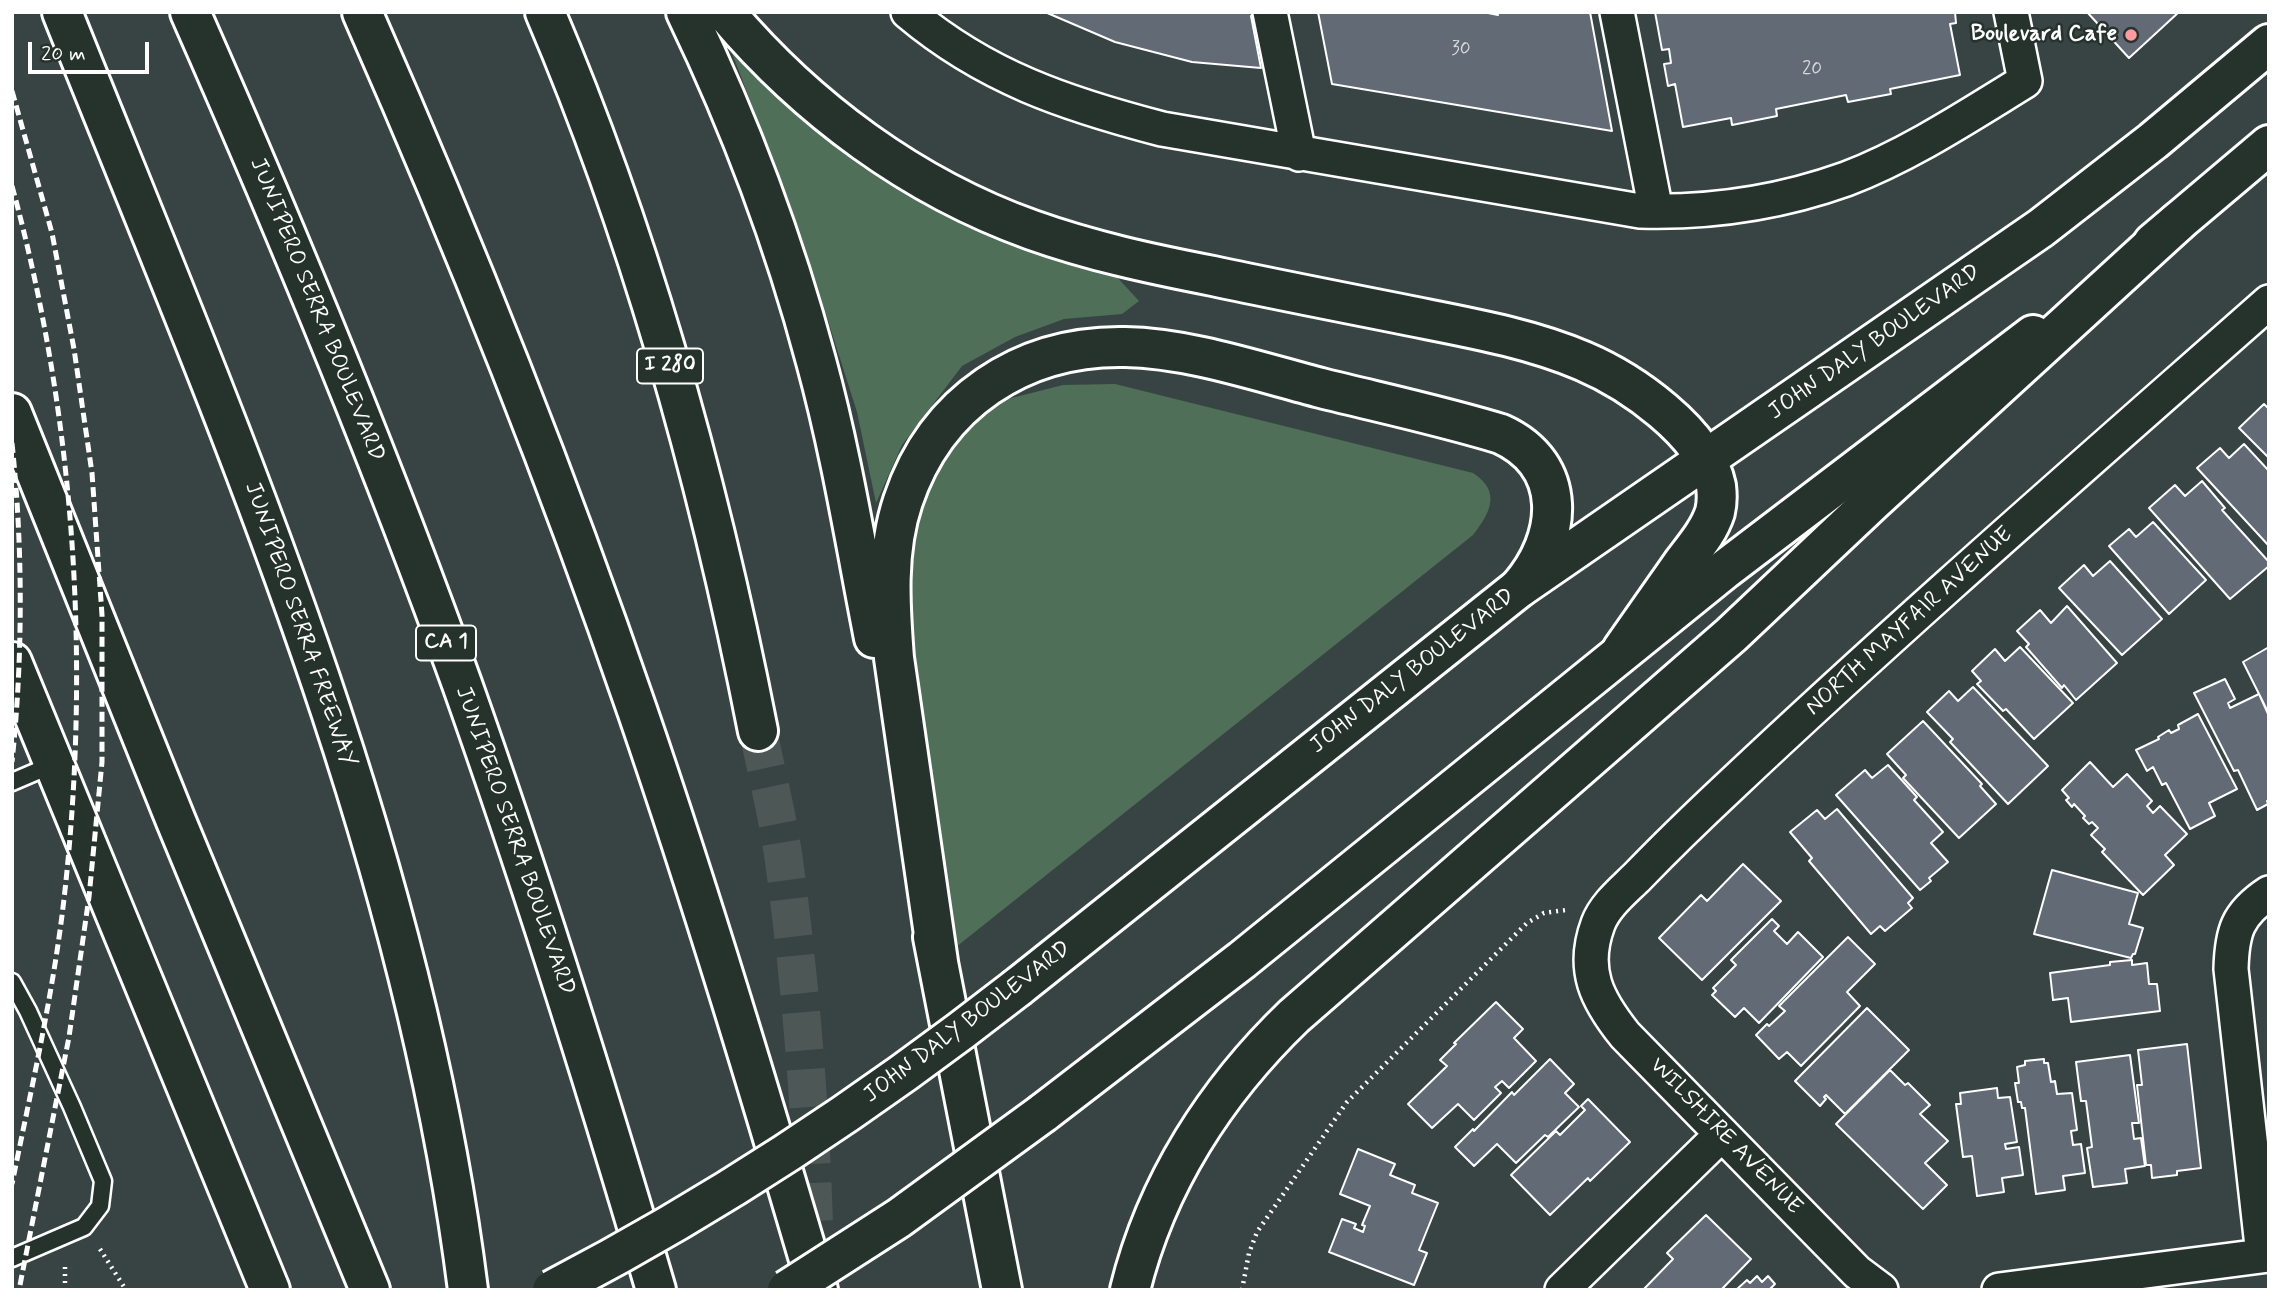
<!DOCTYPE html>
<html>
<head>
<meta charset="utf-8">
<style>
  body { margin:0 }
  #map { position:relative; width:2281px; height:1302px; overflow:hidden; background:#384443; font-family:Mynerve,sans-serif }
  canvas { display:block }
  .frame { position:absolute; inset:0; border:14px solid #fff; pointer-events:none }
  .scale { position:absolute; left:28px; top:42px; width:121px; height:32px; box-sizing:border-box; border:4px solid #fff; border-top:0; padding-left:9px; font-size:21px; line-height:24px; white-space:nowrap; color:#fff; -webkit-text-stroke:5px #26332d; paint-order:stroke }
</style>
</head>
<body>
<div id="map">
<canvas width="2281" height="1302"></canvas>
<div class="frame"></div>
<div class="scale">20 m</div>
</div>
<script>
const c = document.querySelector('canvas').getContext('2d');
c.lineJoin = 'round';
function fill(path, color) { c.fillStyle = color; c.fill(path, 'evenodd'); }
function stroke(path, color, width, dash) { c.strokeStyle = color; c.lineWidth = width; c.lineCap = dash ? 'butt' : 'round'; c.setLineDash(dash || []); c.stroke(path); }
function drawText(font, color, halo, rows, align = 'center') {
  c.font = font + ' Mynerve,sans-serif'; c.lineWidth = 5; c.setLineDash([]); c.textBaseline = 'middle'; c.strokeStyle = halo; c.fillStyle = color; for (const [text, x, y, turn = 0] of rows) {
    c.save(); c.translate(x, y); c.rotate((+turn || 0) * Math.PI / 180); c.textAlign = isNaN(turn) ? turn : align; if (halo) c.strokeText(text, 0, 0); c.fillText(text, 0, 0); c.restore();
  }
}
fill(new Path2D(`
  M729,45l205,160 67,35 114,35 24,26 -17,13 -58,5 -49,18 -53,29 -60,79 -26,58 -19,-91 -58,-183z
  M1115,384l358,89c29,19 17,40 0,62l-527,420 -47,-365 32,-127 65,-61 67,-17z`), '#506f59');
const building = new Path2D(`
  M1045,12h209v3l-3,1 10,52 -69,-6 -77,-20z
  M1318,12h165l15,3 -1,-3h93l22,119 -280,-47z
  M1655,12h300l1,11 -6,1 10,51 -70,14 1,5 -43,8 -2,-7 -70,14 1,7 -45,9 -1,-7 -48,9 -8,-43 -7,2 -4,-22 7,-1 -2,-14 -7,1z
  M2087,12h92l-50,46z
  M2264,404l5,5v49l-30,-30z
  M2244,444l25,27v75l-72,-78 23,-20 9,10z
  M2202,481l23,27 -3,2 47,52v4l-39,33 -81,-91 26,-23 10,11z
  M2153,522l53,58 -37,34 -60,-68 20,-17 7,8z
  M2110,561l52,58 -40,36 -63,-67 25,-23 9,11z
  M2067,606l50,57 -41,37 -12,-15 -2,3 -36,-41 3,-3 -12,-13 23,-21 11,13z
  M2020,647l53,56 -39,36 -28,-30 -3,2 -26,-27 4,-3 -9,-10 23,-22 10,12z
  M2269,647v67l-26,-52z
  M2225,679l10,20 -7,4 2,5 29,-14 10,22v84l-2,1 1,3 -11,6 -19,-40 -4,1 -40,-78z
  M1973,687l75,79 -40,38 -58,-62 3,-3 -26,-27 22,-21 9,10z
  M2198,714l39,75 -28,14 6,13 -25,13 -24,-46 -4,2 -9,-18 -6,4 -11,-21 23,-11 -1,-2 11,-7 2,3 8,-4 -1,-4z
  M1923,721l59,63 -2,2 16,18 -37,34 -56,-60 3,-3 -19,-21z
  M2090,762l23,25 14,-13 25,27 -5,5 6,7 7,-7 27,28 -22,21 9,10 -31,30 -41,-43 3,-3 -14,-14 7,-7 -6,-6 -3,2 -6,-6 2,-2 -11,-12 -2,3 -6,-7 3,-2 -7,-8z
  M1888,765l29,32 -3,3 29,32 -12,11 17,19 -19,16 2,3 -11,9 -84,-95 29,-25 7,8z
  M1837,809l76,89 -5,5 4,5 -27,23 -5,-5 -9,8 -62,-73 3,-3 -22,-26 27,-22 8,9z
  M1743,864l38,37 -79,79 -43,-42 42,-43 6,6z
  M2052,870l86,23 -9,31 14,4 -8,26h-2l-2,4 -97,-24z
  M1772,919l7,7 -5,5 13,13 11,-12 25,25 -64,66 -15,-15 -9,9 -23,-22 4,-4 -3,-3 23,-23 -5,-5z
  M1848,937l27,27 -28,28 13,14 -59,60 -14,-14 -8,7 -23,-24 11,-11 2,2 16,-15 -6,-5z
  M2132,960v5l15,-2 2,21h8l3,27 -89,11 -3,-24 -15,2 -3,-27 60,-8v-3z
  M1496,1002l27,27 -9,9 22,23 -27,27 -7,-7 -7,6 6,6 -27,27 -16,-16 -26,24 -24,-24 39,-38 -7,-6 16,-16 -2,-1z
  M1867,1008l42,42 -64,64 -19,-19 -2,2 2,2 -6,7 -25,-25z
  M2187,1044l14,124 -24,3v4l-25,3 -1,-13h-5l-9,-80h5l-4,-35z
  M2130,1055l9,68h-7l2,16 7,-1 4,28 -20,3 2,14 -34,4 -6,-39 5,-1 -6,-46h-5l-5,-39z
  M1550,1059l24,25 -9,9 14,14 -31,30 -3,-2 -29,28 -19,-19 -23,22 -19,-19 18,-18 1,2 38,-39 2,3z
  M2044,1059v4h4l3,19 4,-1 2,13 15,-1 5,37 -6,1 2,14 8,-1 4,29 -22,3 2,14 -29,4 -11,-86h-3l-1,-6h-3l-3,-19h4l-2,-16 8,-2v-4z
  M1890,1070l15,15 3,-2 22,22 -10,9 28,27 -23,22 22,22 -24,24 -87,-85z
  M1997,1088l1,10 12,-1 7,45 -12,2 1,5 13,-2 4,28 -21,3 2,14 -27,4 -5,-40 -9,1 -7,-53h5l-1,-11z
  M1588,1099l42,43 -40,39 -2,-3 -38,37 -39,-40 45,-44 4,4 25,-25 -4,-4z
  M1358,1149l37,15 -5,11 25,10 -3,8 26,10 -19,47 8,3 -13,32 -85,-33 13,-33 14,5 -2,4 9,4 2,-6 -3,-1 8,-19 -30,-12z
  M1706,1215l45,44 -30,31h-78l30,-31 -6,-6z
  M1757,1276l5,6 6,-6 7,8 -6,6h-33l11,-10 3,3z`);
fill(building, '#626b75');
stroke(building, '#fff', 2);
stroke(new Path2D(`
  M758,731c9,43 20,87 26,130 18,132 28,265 31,399`), '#4c5756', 38, [38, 19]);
const service = new Path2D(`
  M12,782l42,-18
  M12,982l16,29 44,96 31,74 -3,25 -16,21 -72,31`);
const minor = new Path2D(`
  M908,12c77,65 158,92 254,117l478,82c70,2 139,-8 206,-32 63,-24 122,-63 179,-98l-14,-69
  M1270,12l29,142
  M1617,12l39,199
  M2263,1255l-32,-286c1,-37 6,-55 38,-76
  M1562,1290l160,-156
  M1881,1290l-24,-18 -232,-237c-28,-35 -44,-65 -27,-111 7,-19 26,-34 40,-48 30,-31 60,-60 91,-89 176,-166 359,-325 540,-485
  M1999,1290l270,-35`);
const secondary = new Path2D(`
  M12,413l164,408 194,469
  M12,662l258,628`);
const primary = new Path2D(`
  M2153,243l116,-98
  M1018,987l501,-399 522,-360 112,-87 116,-97
  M1043,1113l199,-153 482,-390 309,-235`);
const motorway = new Path2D(`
  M62,12c166,415 350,830 406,1278
  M190,12c98,222 190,445 272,672 71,200 134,402 194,606
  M362,12c101,229 194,462 275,698 66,192 124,386 181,580
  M545,12c98,230 165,474 213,719
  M686,12c54,112 98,229 130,349 25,91 40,185 58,277
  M725,12c82,97 187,175 307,218 59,21 119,34 181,46 61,13 122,25 183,37 63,13 128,23 187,48 47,20 122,71 133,125 1,8 1,18 -1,26 -6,19 -20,35 -32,51 -20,29 -41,58 -61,87
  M933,937l69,353
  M938,962l-44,-304c-4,-52 -8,-107 9,-157 33,-99 119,-156 222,-154 64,1 134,25 196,41 60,15 121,28 180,46 68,31 62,104 18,154
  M1130,1290c26,-106 86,-199 164,-274l437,-381 142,-134 305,-279`);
stroke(service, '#fff', 21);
stroke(minor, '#fff', 38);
stroke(secondary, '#fff', 44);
stroke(primary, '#fff', 44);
stroke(motorway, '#fff', 44);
stroke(new Path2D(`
  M100,1249l26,41
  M65,1290v-23
  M1242,1290l7,-37 8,-21 90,-130 180,-179 17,-10 22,-3`), '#fff', 4.5, [2, 5]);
stroke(service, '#26332d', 16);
stroke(minor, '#26332d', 33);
stroke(secondary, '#26332d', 38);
stroke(primary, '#26332d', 38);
stroke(motorway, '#26332d', 38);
stroke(new Path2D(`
  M12,91l40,142 22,116 18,124 10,142v147l-13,135 -20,140 -50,253
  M12,186c63,231 79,475 52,713 -11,96 -33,191 -52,285
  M12,443c11,105 11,214 0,319`), '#fff', 5, [10, 5]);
const primaryBridge = new Path2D(`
  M552,1290c168,-87 318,-187 466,-303
  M787,1290l112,-72 144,-105`);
stroke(primaryBridge, '#fff', 44, []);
stroke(primaryBridge, '#26332d', 38);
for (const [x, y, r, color] of [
  [2131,35,7,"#ff9aa2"]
]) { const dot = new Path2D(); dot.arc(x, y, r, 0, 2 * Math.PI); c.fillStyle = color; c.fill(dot); stroke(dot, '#26332d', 2.5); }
drawText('19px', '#d8dadc', null, [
  ["30",1461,50],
  ["20",1812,70]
]);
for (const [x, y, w] of [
  [670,366,66],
  [446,643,60]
]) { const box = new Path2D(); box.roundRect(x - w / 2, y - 17.5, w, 35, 5); c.fillStyle = '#26332d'; c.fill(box); stroke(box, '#fff', 2); }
drawText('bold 21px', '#fff', null, [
  ["I 280",670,366],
  ["CA 1",446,643]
]);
drawText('bold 23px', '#fff', '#26332d', [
  ["Boulevard Cafe",2117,35]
], 'right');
drawText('23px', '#fff', '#26332d', [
  ["JUNIPERO SERRA BOULEVARD",316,310,68],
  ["JOHN DALY BOULEVARD",1875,343,-35],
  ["NORTH MAYFAIR AVENUE",1910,622,-42],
  ["JUNIPERO SERRA FREEWAY",299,625,71],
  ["JOHN DALY BOULEVARD",1413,672,-38],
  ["JUNIPERO SERRA BOULEVARD",514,841,71],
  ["JOHN DALY BOULEVARD",968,1023,-37],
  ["WILSHIRE AVENUE",1725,1137,46]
]);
</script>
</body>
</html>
